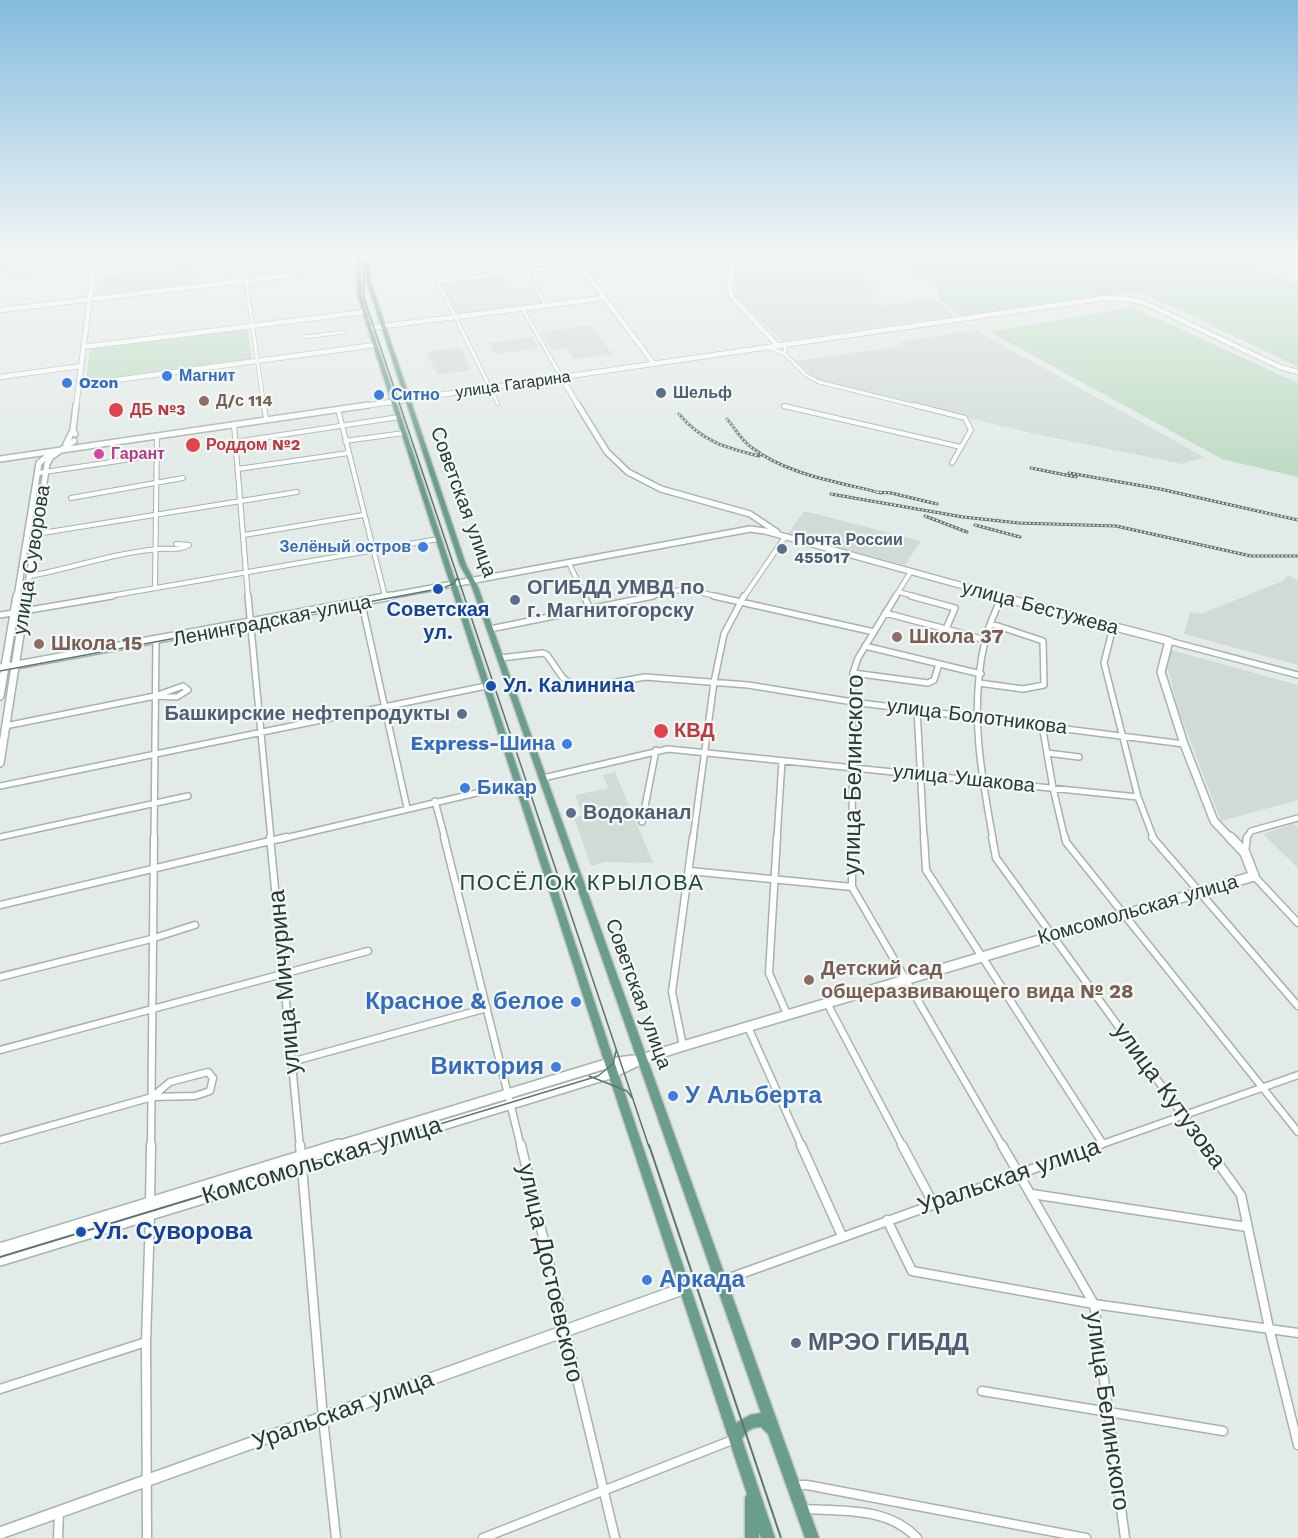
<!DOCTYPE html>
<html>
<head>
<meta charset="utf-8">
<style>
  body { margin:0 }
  canvas { display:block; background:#e2ebe7 }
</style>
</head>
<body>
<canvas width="1298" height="1538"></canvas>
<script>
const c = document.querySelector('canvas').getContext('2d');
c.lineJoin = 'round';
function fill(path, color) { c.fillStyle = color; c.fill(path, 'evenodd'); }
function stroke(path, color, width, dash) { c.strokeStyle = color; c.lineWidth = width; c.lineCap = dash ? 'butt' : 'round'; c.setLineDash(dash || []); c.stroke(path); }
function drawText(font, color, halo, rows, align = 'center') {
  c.font = font + ' "Work Sans",sans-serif'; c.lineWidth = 4.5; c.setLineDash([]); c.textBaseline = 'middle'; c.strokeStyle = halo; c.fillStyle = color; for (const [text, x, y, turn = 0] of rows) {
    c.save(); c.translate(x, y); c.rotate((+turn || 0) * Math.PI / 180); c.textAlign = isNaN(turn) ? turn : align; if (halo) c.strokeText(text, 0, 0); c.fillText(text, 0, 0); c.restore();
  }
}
fill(new Path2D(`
  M43,257h44v3l-12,1 -2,7 -58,11 -8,-1 -2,-4 34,-13z
  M192,257h10l2,13 -3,1v7l-9,1 1,5 -95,11 1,-18 55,-6 3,-10z
  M238,257h79l-33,17 -33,4 -1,-6 -10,1z
  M778,257h65l33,33 -7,7 9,9 56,-7 20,17 -172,25 -39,-37 -7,-11 -3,-13 7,-18z
  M504,275l9,14 20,-2 11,16 -85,11 -4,-3 -14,-28z
  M592,325l20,29 -38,5 -7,-11 -15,2 -11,-18z
  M975,330l229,127 -22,7 -156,-32 -208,-51 -23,-20 108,-15 -4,-4z
  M532,337l6,11 -43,6 -6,-11z
  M461,347l10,23 -34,5 -10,-23z
  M804,511l117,30 -16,24 -117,-31z
  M1288,575l10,6v84l-114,-31 6,-22 11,2 82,-33z
  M1171,650l127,35v115l-77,21 -43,-112 -11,-43z
  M615,772l38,91 -48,-1 -14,4 -17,-48 9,-3 -8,-20 33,-7 -5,-13z
  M1294,824l4,4v40l-35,-34z`), '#d1dbd6');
fill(new Path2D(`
  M39,257l-1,3 -38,14v-14z
  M896,257h337l65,27v83l-158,-76 -179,25 -21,-16 -2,-11z
  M200,258l1,12 -26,3 -1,-13z
  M1132,307l166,76v94l-76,-18 -232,-127z
  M248,329l4,32 -166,22 4,-35z`), '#bddbc3');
const streetFar4 = new Path2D(`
  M426,257l72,147
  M490,257l11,18
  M516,257l30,48
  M543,257l8,12
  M427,258l16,-1
  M246,281l18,126
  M438,282l142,-17
  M522,308l40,70
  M304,337l41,-5
  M785,345v9l21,21 13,7 101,25
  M768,347l17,7
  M784,406l4,1`);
const streetFar3 = new Path2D(`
  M264,405l2,15
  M914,405l51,13 6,12 -19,33
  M784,406l177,41
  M338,409l47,187
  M234,425l14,172
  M345,441l59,-8
  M235,442l164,-25
  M238,469l110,-16
  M38,473l120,-18
  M71,498l112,-20
  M36,534l261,-42
  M244,535l119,-20
  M569,563l16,34
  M30,576c43,-8 84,-23 128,-27 11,-1 21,2 31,-4l-13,-1
  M155,588l2,-152
  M899,592l18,5
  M104,597l334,-58
  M646,597l39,-8 35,8
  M744,597l41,-60
  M895,597l15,-24`);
const streetFar2 = new Path2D(`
  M248,596l23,243
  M584,596l6,13
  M714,596l160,36
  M911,596l44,12 -9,21 39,11
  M362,604l45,204
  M885,613l61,16
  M0,615l112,-19
  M1113,627l-9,36 34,134 16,42
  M490,629l163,-33
  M1169,641l129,34
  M865,646l116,28
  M500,658l43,-5 4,2 16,23 14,11 68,-12 103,8 105,17 331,42
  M853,673l75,10 6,-3 5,-16
  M979,683l44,6 21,-4 -1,-44 -51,-17
  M183,686l5,4 -11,7 -22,-1z
  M917,709l7,130
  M1042,725l11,63 12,51
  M5,726l150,-30
  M1047,753l32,4
  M543,778l125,-29 470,48
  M0,786l486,-100
  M435,801l10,38
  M642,822l14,-72
  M0,837l188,-41
  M154,839l2,-197
  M281,839l238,-56
  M693,839l21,-157 10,-48 20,-38
  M777,839l5,-78
  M852,839l1,-166 5,-15 38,-62
  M993,839c-12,-65 -24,-132 -8,-198 3,-15 11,-30 16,-44
  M1246,839l5,-8 47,-13`);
const streetFar1 = new Path2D(`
  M270,837l30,310
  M444,837l77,310
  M777,837l-8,136 18,41
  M852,837v50l151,260
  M924,837l2,33 177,274
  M992,837l4,21 210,289
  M1065,837l1,5 232,290
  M1152,837l146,169
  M1245,853l2,-16
  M690,871l162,16
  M1254,876l44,47
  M0,905l287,-68
  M0,977l151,-38 44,-14
  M827,1003l76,144
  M748,1027l54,120
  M683,1046l-11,-54 21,-155
  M0,1050l368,-99
  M291,1062l196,-54
  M208,1072l5,6 -3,13 -15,5 -43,1 18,-15z
  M0,1140l152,-43
  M151,1147l3,-310
  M1094,1147l204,-72`);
const street = new Path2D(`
  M300,1145l1,10
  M521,1145l94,393
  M801,1145l41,91
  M902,1145l31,58
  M1002,1145l92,159 31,234
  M1205,1145l36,50 28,133 29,117
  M302,1167l21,251 13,120
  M1032,1194l215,33
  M150,1203l1,-58
  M887,1220l25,51 182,33 204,29
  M721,1281l378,-136
  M0,1389l146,-47
  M982,1391l241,40
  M795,1485h12l279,53
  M804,1509c39,2 84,-2 113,29
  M58,1538l1,-25
  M147,1538l-1,-196 4,-126
  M483,1538l252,-99`);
const secondaryFar4 = new Path2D(`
  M574,257l80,107
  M735,257l-6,28 3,12 46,49
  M0,310l285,-34 39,-19
  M369,328l235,-30
  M83,347l281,-35
  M0,377l81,-11
  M562,378l17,29
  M79,385l296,-40
  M76,407l19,-150
  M357,407l748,-109 23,1 17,4 135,64 18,5`);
const secondaryFar3 = new Path2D(`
  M578,405l29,47 21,20 33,17 89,25 27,18
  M75,434l-2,-4 3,-25
  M66,444l7,-14
  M0,459l368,-54
  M17,597l22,-134 11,-9
  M26,597l21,-133 4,-7 23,-16
  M383,597l367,-68 15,2 238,66`);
const secondaryFar2 = new Path2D(`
  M997,596l172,45 -8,31 23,72 30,77 17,18
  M0,668l391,-72
  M0,696l17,-100
  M0,763l26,-167`);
const secondaryFar1 = new Path2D(`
  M334,1147l275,-84 25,-3
  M371,1147l242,-74 29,-14 41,-13 571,-170 -9,-23 -15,-16`);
const secondary = new Path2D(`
  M0,1249l339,-104
  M0,1260l376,-115
  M0,1533l685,-245`);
const primary = new Path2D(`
  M356,257h4l2,39 9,30 247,747 118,350 14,-8 11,-2 -289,-826 -12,-22 -94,-285 -1,-23h4l1,23 96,285 12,22 341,951h-14l-37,-104 -7,-7c-9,0 -15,4 -19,12l33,99h-14l-2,-5v5h-14v-40l2,-4 -139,-421 -241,-747 -9,-30z`);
stroke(streetFar4, '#a5b3ad', 4.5);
stroke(streetFar3, '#a5b3ad', 6);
stroke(streetFar2, '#a5b3ad', 8);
stroke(streetFar1, '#a5b3ad', 9);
stroke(street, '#a5b3ad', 11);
stroke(secondaryFar4, '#a2b6ae', 6);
stroke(secondaryFar3, '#a2b6ae', 8);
stroke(secondaryFar2, '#a2b6ae', 10);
stroke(secondaryFar1, '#a2b6ae', 12);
stroke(secondary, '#a2b6ae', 14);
stroke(primary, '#c2c8c6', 3);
stroke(streetFar4, '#fff', 3);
stroke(streetFar3, '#fff', 4);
stroke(streetFar2, '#fff', 5);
stroke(streetFar1, '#fff', 6);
stroke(street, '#fff', 8);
stroke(secondaryFar4, '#fff', 4.5);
stroke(secondaryFar3, '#fff', 5);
stroke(secondaryFar2, '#fff', 7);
stroke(secondaryFar1, '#fff', 9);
stroke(secondary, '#fff', 11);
fill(primary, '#6b9d8d');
stroke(new Path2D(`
  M364,257v41l285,849
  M0,671l443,-83 10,-4 5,-7
  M589,1076l38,15 6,8
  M364,1147l234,-71 15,-12 3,-13`), '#5e766e', 1.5);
stroke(new Path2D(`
  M649,1145l132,393
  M0,1257l369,-112`), '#5e766e', 2);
const rail = new Path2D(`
  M679,414c22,27 47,34 80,42
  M727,419c8,9 14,21 24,28 36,28 87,35 130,46
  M1031,468l45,9
  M1069,473l91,16 138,31
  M876,492l15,1 46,11
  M831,494l132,23 56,6 97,3 135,30h47
  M925,516l42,16
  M975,525l45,12`);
stroke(rail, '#5e766e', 3);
stroke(rail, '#f3f8f5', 1.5, [2]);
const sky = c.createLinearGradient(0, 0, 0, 472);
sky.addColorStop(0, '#84bcdd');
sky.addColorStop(0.54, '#f2f6f4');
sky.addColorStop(1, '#f2f6f400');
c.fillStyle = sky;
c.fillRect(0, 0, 1298, 472);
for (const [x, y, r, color] of [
  [167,376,6,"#3f7fe0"],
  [67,383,6,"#3f7fe0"],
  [661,393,6,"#5c6f8a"],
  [379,395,6,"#3f7fe0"],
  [204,401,6,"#8d6e63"],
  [116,410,8,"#e0444e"],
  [193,445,8,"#e0444e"],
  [99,454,6,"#d1479c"],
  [423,547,6,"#3f7fe0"],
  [782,549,6,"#5c6f8a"],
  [438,589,6,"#1a4fb4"],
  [515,600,6,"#5c6f8a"],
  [897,637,6,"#8d6e63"],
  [39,644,6,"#8d6e63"],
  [491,686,6,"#1a4fb4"],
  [462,714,6,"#5c6f8a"],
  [661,731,8,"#e0444e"],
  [567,744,6,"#3f7fe0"],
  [465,788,6,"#3f7fe0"],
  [571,813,6,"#5c6f8a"],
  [809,980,6,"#8d6e63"],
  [576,1002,6,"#3f7fe0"],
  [556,1067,6,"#3f7fe0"],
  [673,1096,6,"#3f7fe0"],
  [81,1232,6,"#1a4fb4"],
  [647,1280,6,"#3f7fe0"],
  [796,1343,6,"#5c6f8a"]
]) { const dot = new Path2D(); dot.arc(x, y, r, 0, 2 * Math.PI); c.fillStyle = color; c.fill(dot); stroke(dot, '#f3f8f5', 2); }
drawText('bold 16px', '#366cbe', '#f3f8f5', [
  ["Магнит",179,376],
  ["Ozon",79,383],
  ["Ситно",391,395],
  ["Зелёный остров",411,547,"right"]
], 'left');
drawText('16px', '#243b33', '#f3f8f5', [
  ["улица Гагарина",513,385,-8]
]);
drawText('bold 16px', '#4e5e75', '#f3f8f5', [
  ["Шельф",673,393],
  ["Почта России",794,540],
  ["455017",794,558]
], 'left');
drawText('bold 16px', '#785e54', '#f3f8f5', [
  ["Д/с 114",216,401]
], 'left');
drawText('bold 16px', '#be3a42', '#f3f8f5', [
  ["ДБ №3",130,410],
  ["Роддом №2",206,445]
], 'left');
drawText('bold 16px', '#b23c85', '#f3f8f5', [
  ["Гарант",111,454]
], 'left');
drawText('20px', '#243b33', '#f3f8f5', [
  ["Советская улица",463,502,70],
  ["улица Суворова",32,560,-81],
  ["улица Бестужева",1040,608,15],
  ["Ленинградская улица",272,621,-11],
  ["улица Болотникова",977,717,7],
  ["улица Ушакова",964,779,6],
  ["Комсомольская улица",1138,910,-16],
  ["Советская улица",638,994,70]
]);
drawText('bold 20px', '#4e5e75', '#f3f8f5', [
  ["ОГИБДД УМВД по",527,588],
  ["г. Магнитогорску",527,611],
  ["Башкирские нефтепродукты",450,714,"right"],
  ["Водоканал",583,813]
], 'left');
drawText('bold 20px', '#164399', '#f3f8f5', [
  ["Советская",438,610],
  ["ул.",438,633],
  ["Ул. Калинина",503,686,"left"]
]);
drawText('bold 20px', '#785e54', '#f3f8f5', [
  ["Школа 37",909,637],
  ["Школа 15",51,644],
  ["Детский сад",821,969],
  ["общеразвивающего вида № 28",821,992]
], 'left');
drawText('bold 20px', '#be3a42', '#f3f8f5', [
  ["КВД",674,731]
], 'left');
drawText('bold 20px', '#366cbe', '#f3f8f5', [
  ["Express-Шина",555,744],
  ["Бикар",477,788,"left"]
], 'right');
c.letterSpacing = '1.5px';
drawText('22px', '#214b3e', '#f3f8f5', [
  ["ПОСЁЛОК КРЫЛОВА",582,884]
]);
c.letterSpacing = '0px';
drawText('24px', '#243b33', '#f3f8f5', [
  ["улица Белинского",854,775,-89],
  ["улица Мичурина",285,982,-95],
  ["улица Кутузова",1169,1096,54],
  ["Комсомольская улица",322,1161,-17],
  ["Уральская улица",1009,1177,-19],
  ["улица Достоевского",550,1273,77],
  ["Уральская улица",343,1411,-20],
  ["улица Белинского",1107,1411,82]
]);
drawText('bold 24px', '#366cbe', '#f3f8f5', [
  ["Красное & белое",564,1002],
  ["Виктория",544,1067],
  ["У Альберта",685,1096,"left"],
  ["Аркада",659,1280,"left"]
], 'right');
drawText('bold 24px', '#164399', '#f3f8f5', [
  ["Ул. Суворова",93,1232]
], 'left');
drawText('bold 24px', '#4e5e75', '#f3f8f5', [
  ["МРЭО ГИБДД",808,1343]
], 'left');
</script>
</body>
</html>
